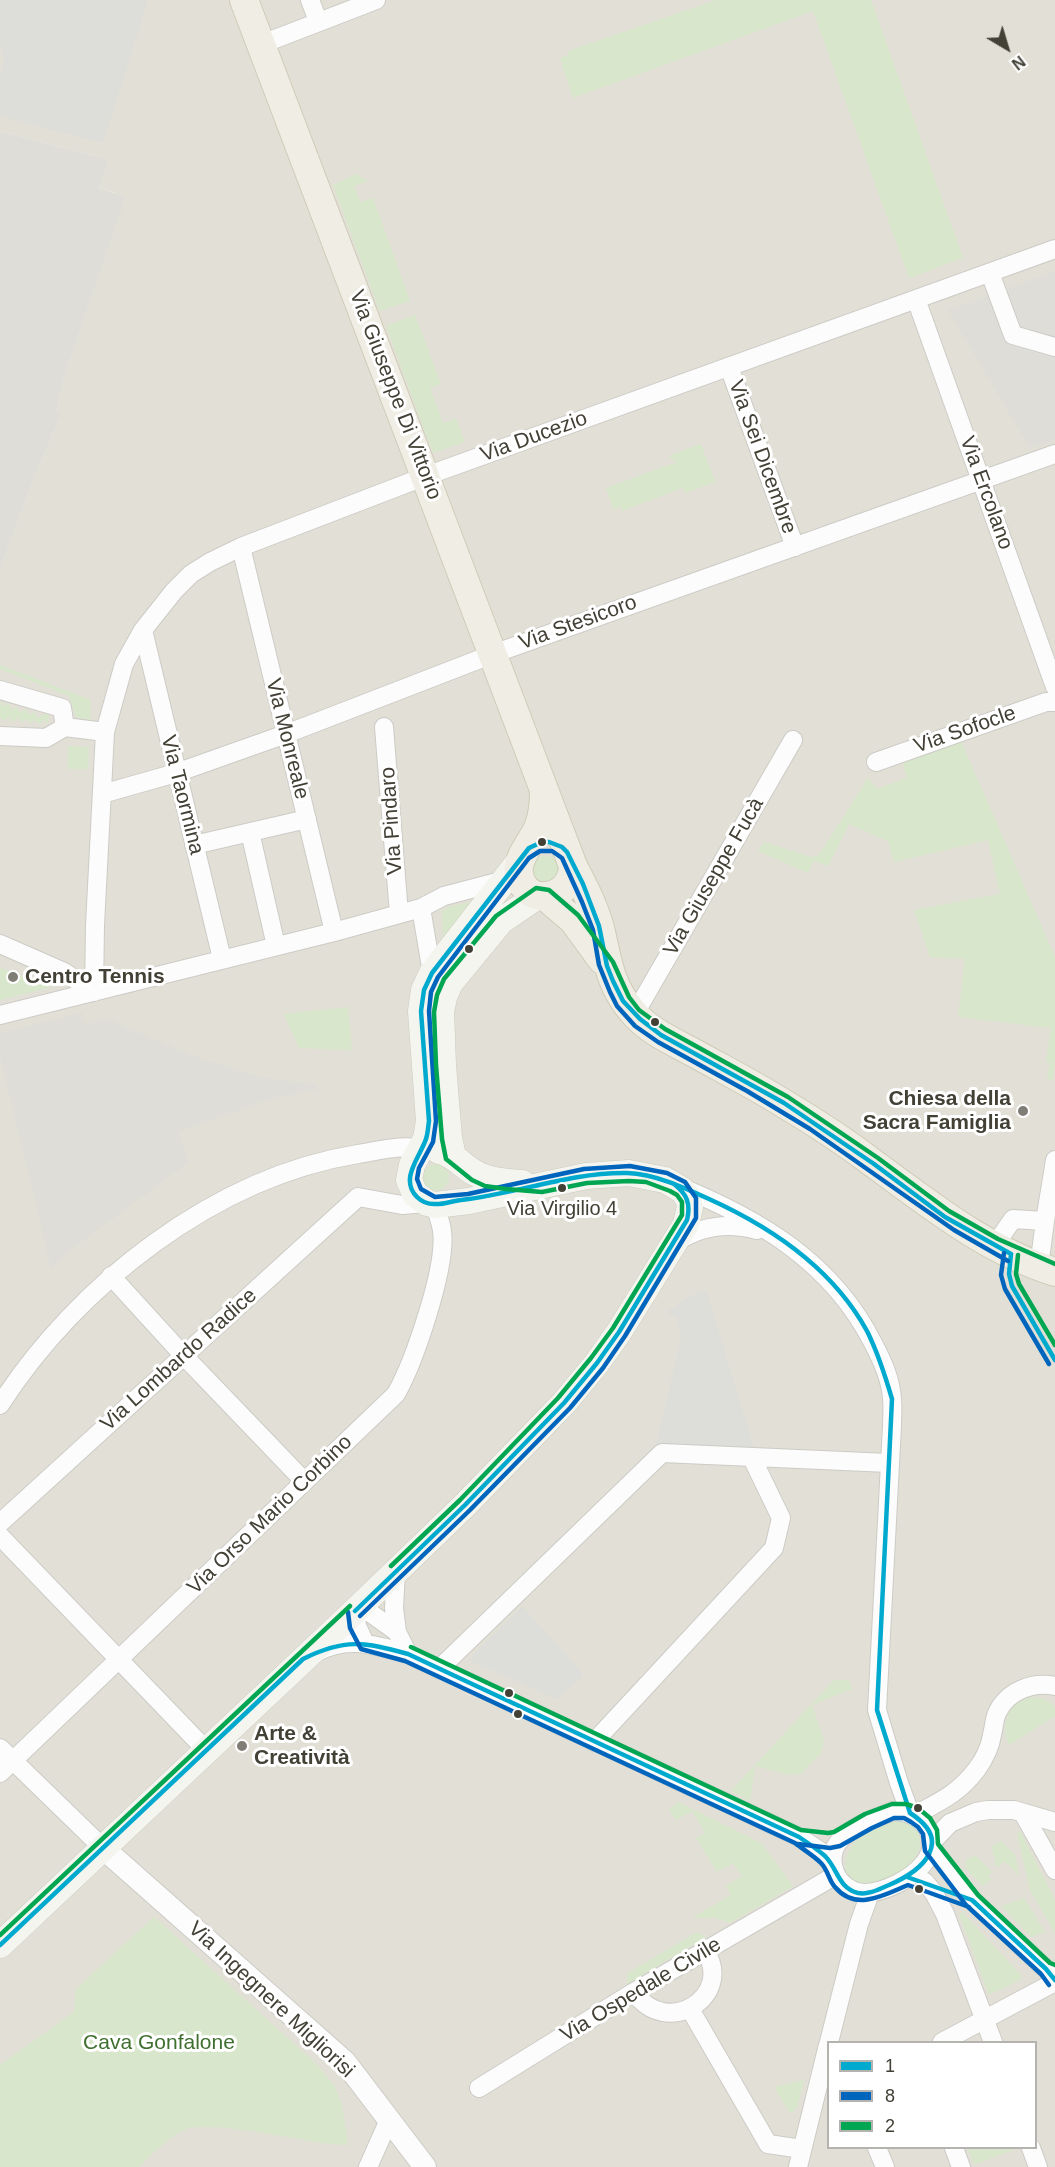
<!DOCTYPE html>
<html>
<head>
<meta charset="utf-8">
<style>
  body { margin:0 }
  #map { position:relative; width:1055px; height:2167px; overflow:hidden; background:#eeeee9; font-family:Helvetica,sans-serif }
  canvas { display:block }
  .legend { position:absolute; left:827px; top:2041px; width:210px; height:108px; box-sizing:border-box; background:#fff; border:2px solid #b4b3af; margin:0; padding:8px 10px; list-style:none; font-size:18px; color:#434036 }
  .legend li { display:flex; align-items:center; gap:12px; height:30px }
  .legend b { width:30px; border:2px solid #b4b3af }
  .north { position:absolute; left:977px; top:18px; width:60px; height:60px; -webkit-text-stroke:4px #fff; paint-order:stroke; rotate:142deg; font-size:16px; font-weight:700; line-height:24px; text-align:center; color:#434036 }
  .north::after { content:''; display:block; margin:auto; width:21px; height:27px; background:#434036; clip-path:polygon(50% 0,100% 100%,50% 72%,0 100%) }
</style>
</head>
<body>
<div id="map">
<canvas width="1055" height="2167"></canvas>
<ul class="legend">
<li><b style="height:8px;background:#00a9ce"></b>1</li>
<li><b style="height:8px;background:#0065bd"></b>8</li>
<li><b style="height:8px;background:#00a651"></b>2</li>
</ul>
<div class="north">N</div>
</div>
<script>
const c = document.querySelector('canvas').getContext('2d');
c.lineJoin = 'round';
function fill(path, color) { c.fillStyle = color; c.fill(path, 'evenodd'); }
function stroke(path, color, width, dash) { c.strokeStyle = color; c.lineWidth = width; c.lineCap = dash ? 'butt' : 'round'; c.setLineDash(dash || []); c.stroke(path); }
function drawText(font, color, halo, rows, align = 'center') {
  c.font = font + ' Helvetica,sans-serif'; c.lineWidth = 6; c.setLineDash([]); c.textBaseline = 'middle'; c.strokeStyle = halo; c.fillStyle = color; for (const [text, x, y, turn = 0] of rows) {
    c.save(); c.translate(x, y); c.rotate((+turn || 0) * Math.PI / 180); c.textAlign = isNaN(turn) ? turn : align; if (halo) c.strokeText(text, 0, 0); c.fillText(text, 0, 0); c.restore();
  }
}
fill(new Path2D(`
  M0,0h1055v2167h-1055v-1597l35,-94 26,-60 -4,-3 6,-32 57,-166 -5,-22 -16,-5 10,-28 -109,-29zM828,2042h208v106h-208z`), '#e2e0d6');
fill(new Path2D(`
  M0,131l109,29 -10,28 26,9 -5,18 -57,166 -6,31 4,4 -26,60 -35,94z
  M1055,271v169l-25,9 -82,-139z
  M82,1013l2,10 21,-5 94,40 66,20 51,6 1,5 -55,13 -83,30 10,30 -114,85 -24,22 -51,-213v-23z`), '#deddd7');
fill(new Path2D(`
  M716,0h155l92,258 -54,20 -96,-267 -240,87 -13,-40 8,-3v-4z
  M356,174l12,7 -14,5 6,16 13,-4 37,103 -30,10 -47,-126z
  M415,315l26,69 -11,4 13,35 13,-4 9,23 -32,11 -47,-127z
  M701,444l14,38 -29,11 -4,-5 -60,23 -1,-5 -7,4 -8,-22 71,-26 -9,-6z
  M0,665l91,35 -1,20 -14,-3 -7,-21 -69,-27z
  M0,701l3,5 6,-2 3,6 5,-3 3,5 6,-3 3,6 5,-3 4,6 11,-6 -1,12 -4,-4 -5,4 -4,-4 -4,3 -5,-4 -4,3 -4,-4 -5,4 -4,-5 -5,4 -4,-4z
  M961,741l94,216v103l-2,20 -6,-1 3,-16 -4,-2 5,-33 -93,-11 7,-58 -35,-2 -16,-47 86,-16 -12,-54 -94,22 -6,-21 -39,-17 -21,42 -14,-5 -6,12 -50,-22 6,-9 47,15 8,-2 49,-77 9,11 30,-11 -5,-17z
  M68,746l21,1 -1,22h-20z
  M533 869a13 13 0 1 1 26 0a13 13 0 1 1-26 0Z
  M478,900l-35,45 -1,-34 7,-4z
  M0,968l51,19 -51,13z
  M348,1007l4,43 -53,-2 -15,-34z
  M423 1177a13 13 0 1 1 26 0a13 13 0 1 1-26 0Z
  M834,1680h15l3,9 -40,16 12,35 -3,13 -19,20 -12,2 -35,-9 -5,35 -19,-10z
  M1029,1697c11,0 19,2 26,10v9l-46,29c-8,-22 -2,-40 20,-48z
  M678,1802l83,41 32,43 -63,37 -15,-5h-23l39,-23 -5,-9 16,-10 -9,-13 -16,9 -21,-34 9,-5 -13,-22 -16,9 -7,-10z
  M898,1821c32,4 26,35 4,50 -8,6 -20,11 -30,12 -33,5 -32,-29 -13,-46 10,-9 25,-14 39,-16z
  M1020,1831l35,69v33l-25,-43 -13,-57z
  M1001,1841l14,14 4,21 -14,-15 -7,6 -2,-1 -4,-20z
  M975,1855l17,17 -4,4 3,3 -8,7 -16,-16 -2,-9z
  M1024,1898l21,34 -14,5 -30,-31z
  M962,1912l59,63 -1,5 -31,15 -30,-81z
  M154,1917l160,145 20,23 8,20 6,40 -19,-1c-27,-4 -122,-24 -143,-15 -18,8 -33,24 -47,38h-139v-102l74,-53 2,-23z
  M697,1932l9,5 -79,47 1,-11z
  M804,2080l-7,28 -7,5 -16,-26z
  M968,2148h50l-44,17z`), '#d8e7cb');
fill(new Path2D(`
  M0,0h148l-45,143 -103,-27v-42l4,-13 -4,-19z
  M706,1290l48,158 -98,-4 25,-105 -3,-20 -11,-7 21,-15z
  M522,1606l62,69 -27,24 -89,-39z`), '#ddddd9');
const minor = new Path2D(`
  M310,0l8,21
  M262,44l114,-44
  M990,273l23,62 42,12
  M916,299l139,388
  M729,367l66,180
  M241,547l93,385
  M143,630l79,329
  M0,690l62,18 3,19
  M384,727l15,187
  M0,736l46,2 19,-11 40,5
  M876,762l170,-60h9
  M102,794l74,-21 110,-39 207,-80 562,-200
  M250,832l26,114
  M194,845l113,-26
  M0,944l64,28 30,20
  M432,973l-11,-65 23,-12 61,-16
  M94,992l1,-67 10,-193 19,-68 19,-34 31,-39 17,-17 19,-12 31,-15 185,-71 629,-227
  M0,1015l334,-83 87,-24
  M634,1015l159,-275
  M678,1186c81,33 154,76 195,157 9,17 18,36 19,56 1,9 0,18 0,27l-15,284 22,73 11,30
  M675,1243c25,-17 53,-21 82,-13
  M994,1246l19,-27 32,2 10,-61
  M1039,1267l6,-46
  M111,1276l73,80 120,125
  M0,1405c77,-120 215,-228 358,-251 24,-4 48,-11 72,-3
  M0,1523l358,-326 44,8 25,-2
  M0,1536l206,214
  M396,1571l-2,37 3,24 11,22
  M365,1643l-8,-17 -2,-15 14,1 28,20
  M315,1653c33,-18 59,-8 93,1l391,183 21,14 13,15
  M439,1669l223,-216 227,10
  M594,1742l180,-194 7,-30 -29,-60
  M0,1748l103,100
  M0,1773l396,-379c18,-32 51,-127 46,-163 -1,-9 -5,-18 -7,-26
  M893,1811c29,0 51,27 31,52 -12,16 -41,30 -60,30 -27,-1 -42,-35 -23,-54 13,-14 35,-21 52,-28z
  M915,1815c26,-14 44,-22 62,-46 8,-11 13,-21 15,-34 2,-7 2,-15 5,-22 10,-22 36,-32 58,-27
  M1024,1815l31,55
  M931,1843l19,-20 26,-11 12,-2h26l41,12
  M931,1847l41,53 74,69 9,11
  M925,1882l9,11 11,21 48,128
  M634,1992c33,48 101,3 71,-41
  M690,2009l78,135 34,5
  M829,2042l30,-118 11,-31
  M942,2042l113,-60
  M479,2088l155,-96 202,-117
  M877,2148l8,19
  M954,2148l7,19
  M1031,2148l7,19
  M368,2167l21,-47
  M798,2167l30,-122`);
const tertiary = new Path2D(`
  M103,1848l242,214 80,105`);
const secondary = new Path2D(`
  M439,1151c15,3 23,15 36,22 14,8 31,9 47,10
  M453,1156l-4,-18 -6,-73 -2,-53 3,-15 6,-14 51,-62 38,-26
  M0,1945l355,-334 110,-106 99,-102 33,-40 22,-31 67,-108 4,-17 -2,-9 -6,-8 -17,-10 -36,-7 -43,3 -117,25 -34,4 -8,-2 -12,-9 -6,-14 3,-15 14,-26 3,-18 -8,-110 3,-21 8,-17 89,-114`);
const primary = new Path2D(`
  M244,0l329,866c10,19 21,40 27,62 8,33 9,56 32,83 16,20 42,31 64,43 29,16 58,31 87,49 32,19 64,40 94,63 56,41 111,85 178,106
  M544,792c0,12 -1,24 -6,36 -6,14 -22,30 -19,46 6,34 53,27 54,-8
  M545,896l28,24 29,40`);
stroke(minor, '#cccbc6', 20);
stroke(tertiary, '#cccbc6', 24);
stroke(secondary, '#cccbc0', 27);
stroke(primary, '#cfcbb8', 30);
stroke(minor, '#fcfcfc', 18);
stroke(tertiary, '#fcfcfc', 22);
stroke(secondary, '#f5f5ef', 26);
stroke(primary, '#efede4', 28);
stroke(new Path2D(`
  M1011,1254l-2,20 3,12 43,74
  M355,1611l110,-106 99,-102 33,-40 22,-31 68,-112c4,-16 0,-26 -13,-36
  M907,1877l65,23 74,69 9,11
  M0,1945l303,-286c42,-21 61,-17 105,-5l391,183c9,6 18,12 26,19 13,13 13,32 33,37 11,2 21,-4 31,-8 35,-15 65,-44 21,-72l-33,-103 15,-311c-7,-24 -14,-46 -25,-68 -34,-62 -96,-104 -158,-132 -26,-12 -54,-25 -82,-26 -57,-1 -111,21 -166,27 -9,1 -19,5 -27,4 -6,0 -13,-3 -17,-7 -18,-18 3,-40 9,-58 2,-6 2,-12 3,-18l-8,-110 3,-21 8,-17 97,-125 13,-6h7l13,5 5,5 16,32 16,42 8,40 6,15 10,20 17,18 21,16 123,68 90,61 71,53 66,37`), '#00a9ce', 4.5);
stroke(new Path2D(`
  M1004,1253l-3,22 4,14 44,75
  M348,1612l2,16 11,21 44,12 390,182c9,7 19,13 26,20 7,7 8,18 14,24 21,25 49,8 73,-2l61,22
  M360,1616l110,-106 100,-102 33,-40 22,-32 71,-118v-20l-11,-16 -18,-9 -37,-7 -46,3 -116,25 -33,3 -14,-8 -4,-10 2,-11 14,-26 3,-21 -7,-110 2,-19 7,-15 91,-119 11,-7h12l10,7 20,44 11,28 6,35 11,27 7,14 18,20 23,16 89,49 63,38 144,101 54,31
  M798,1844l32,4 10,-2 32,-18 22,-10h10l7,4 7,5 5,7 2,17 41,54 75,69 8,11`), '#0065bd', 4.5);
stroke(new Path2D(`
  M1018,1255l-2,19 3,10 36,61
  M391,1566l69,-66 98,-102 33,-40 22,-30 69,-113v-13l-5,-7 -7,-4 -24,-9 -17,-1 -42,2 -45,9 -36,-3 -21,-3 -13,-6 -26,-21 -4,-20 -6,-74 -2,-53 3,-17 7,-16 52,-63 40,-28 13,2 29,25 35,47 16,35 10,13 26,19 123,68 90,61 71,53 49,28 57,25
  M411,1647l390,183 27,3 6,-1 31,-18 27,-10h14l12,4 12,10 7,12 1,14 40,51 72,68 5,2
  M0,1935l350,-329`), '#00a651', 4.5);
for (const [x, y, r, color] of [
  [542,842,5,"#434036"],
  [469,949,5,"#434036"],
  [13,977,6,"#7f7d75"],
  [655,1022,5,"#434036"],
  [1023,1111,6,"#7f7d75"],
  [562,1188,5,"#434036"],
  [509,1693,5,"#434036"],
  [518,1714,5,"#434036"],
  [242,1746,6,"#7f7d75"],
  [918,1808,5,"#434036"],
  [919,1889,5,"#434036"]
]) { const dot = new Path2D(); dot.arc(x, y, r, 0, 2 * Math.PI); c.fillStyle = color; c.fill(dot); stroke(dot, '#fff', 2); }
drawText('20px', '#434036', '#fff', [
  ["Via Virgilio 4",562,1209]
]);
drawText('21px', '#434036', '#fff', [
  ["Via Giuseppe Di Vittorio",395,395,69],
  ["Via Ducezio",534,437,-20],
  ["Via Sei Dicembre",762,457,70],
  ["Via Ercolano",986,493,70],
  ["Via Stesicoro",578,623,-20],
  ["Via Sofocle",965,730,-19],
  ["Via Monreale",287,739,76],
  ["Via Taormina",182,795,76],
  ["Via Pindaro",392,821,-94],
  ["Via Giuseppe Fucà",714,877,-60],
  ["Via Lombardo Radice",179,1360,-42],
  ["Via Orso Mario Corbino",270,1515,-44],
  ["Via Ospedale Civile",641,1990,-31],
  ["Via Ingegnere Migliorisi",271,2000,43]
]);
drawText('bold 21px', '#434036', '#fff', [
  ["Centro Tennis",25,977],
  ["Chiesa della",1011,1099,"right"],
  ["Sacra Famiglia",1011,1123,"right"],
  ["Arte &",254,1734],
  ["Creatività",254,1758]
], 'left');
drawText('21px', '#3f6f2f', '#fff', [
  ["Cava Gonfalone",159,2043]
]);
</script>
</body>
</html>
